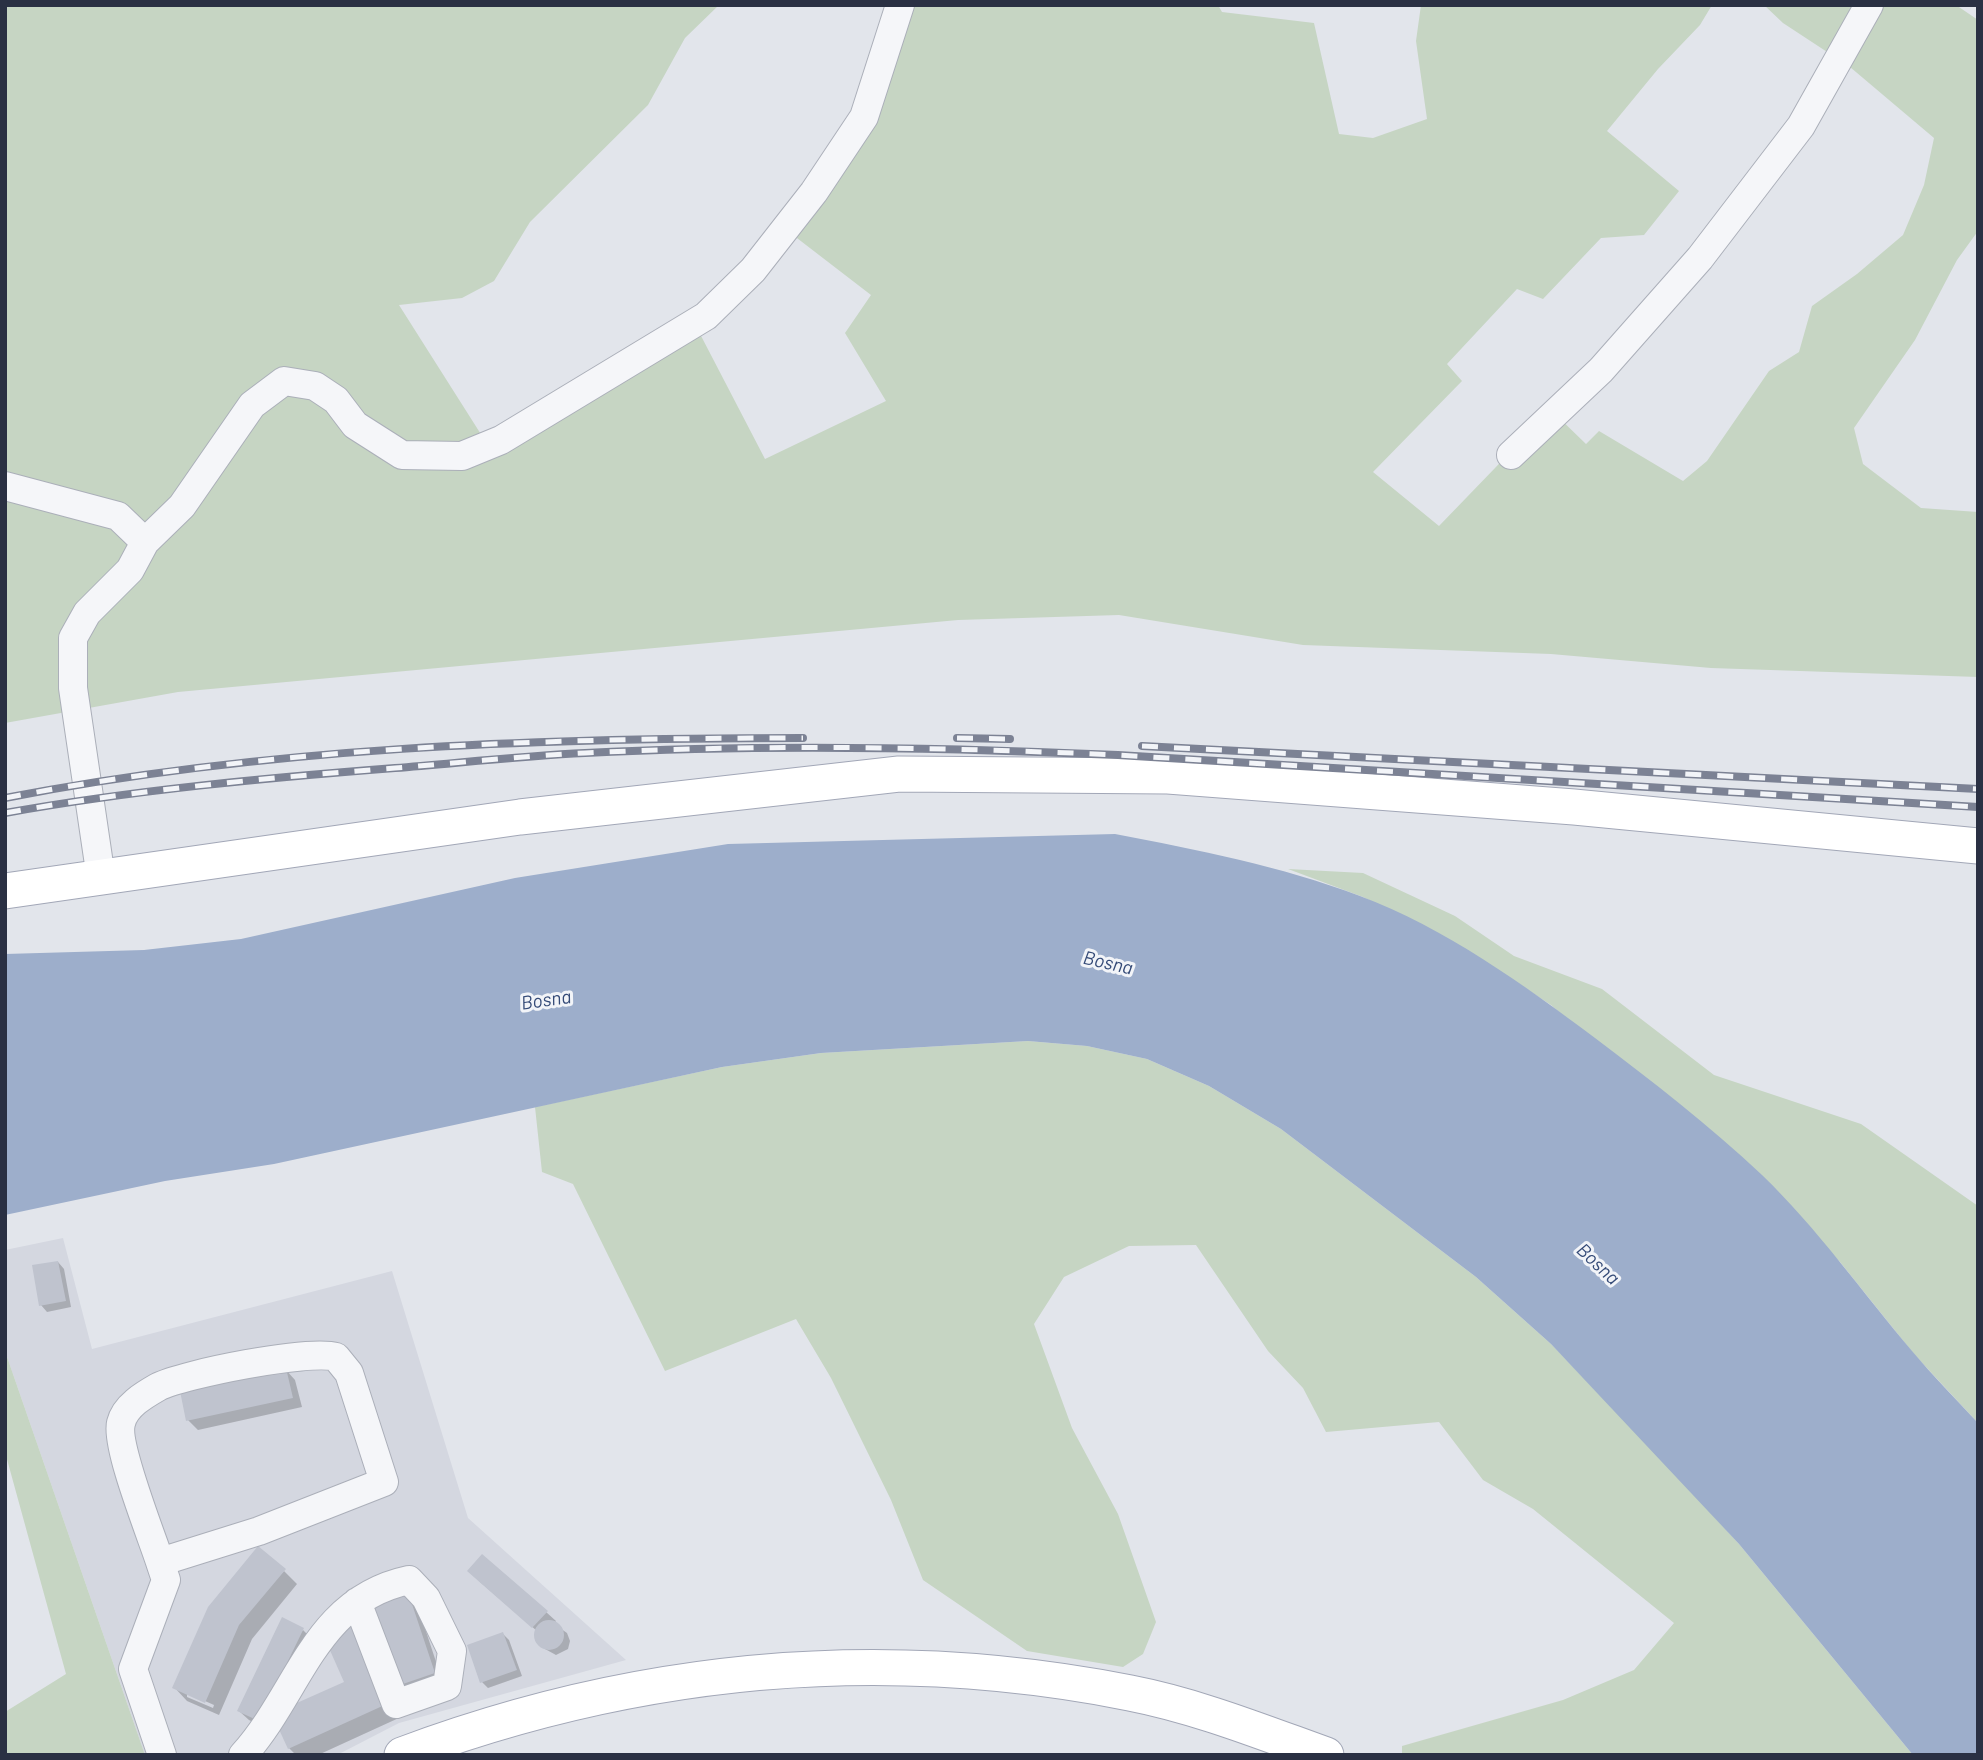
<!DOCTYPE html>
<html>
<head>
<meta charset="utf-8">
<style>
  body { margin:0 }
  #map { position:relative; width:1983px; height:1760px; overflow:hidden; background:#e2e5eb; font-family:Barlow,sans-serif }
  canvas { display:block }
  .frame { position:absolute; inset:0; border:7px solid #2a3043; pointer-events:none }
</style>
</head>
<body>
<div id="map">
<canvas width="1983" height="1760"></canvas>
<div class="frame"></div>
</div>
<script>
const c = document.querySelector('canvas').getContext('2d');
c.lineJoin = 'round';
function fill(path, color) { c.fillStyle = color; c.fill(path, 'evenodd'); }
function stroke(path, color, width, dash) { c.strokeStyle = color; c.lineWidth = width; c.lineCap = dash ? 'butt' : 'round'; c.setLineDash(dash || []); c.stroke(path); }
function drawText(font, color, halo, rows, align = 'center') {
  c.font = font + ' Barlow,sans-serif'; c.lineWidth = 6; c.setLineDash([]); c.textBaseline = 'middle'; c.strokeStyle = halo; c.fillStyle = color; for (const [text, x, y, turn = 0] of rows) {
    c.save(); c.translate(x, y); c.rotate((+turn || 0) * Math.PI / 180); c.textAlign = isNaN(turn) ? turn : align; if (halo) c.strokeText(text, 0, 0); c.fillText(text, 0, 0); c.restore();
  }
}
fill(new Path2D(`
  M63,1238l29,111 300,-78 76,247 158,142 -227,63 -62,32h-192l-140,-404v-101z`), '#d4d7e0');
fill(new Path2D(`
  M5,5h714l-34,33 -37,67 -118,117 -36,59 -32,17 -63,7 97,153 203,-126 66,127 121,-58 -41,-68 26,-38 -78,-60 120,-230h305l4,7 92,11 25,111 34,4 54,-19 -11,-78 5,-36h291l-12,20 -42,44 -51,62 72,60 -35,44 -43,3 -58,61 -26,-10 -70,75 15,17 -89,91 66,54 112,-116 35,34 13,-13 84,50 24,-20 62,-90 30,-19 13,-46 45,-32 46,-39 21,-50 10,-47 -84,-71 -67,-44 -19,-18h192l22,15v211l-21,29 -42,80 -61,88 9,36 58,44 57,4v165l-267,-9 -160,-14 -248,-9 -184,-30 -161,5 -780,72 -173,31z
  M1288,869l75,4 92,43 59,40 88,33 112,86 147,49 117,82v217l-65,-70 -73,-91 -289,-257 -94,-61 -94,-47z
  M1028,1041l59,5 60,13 62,27 72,43 195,148 75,67 108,112 80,88 174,211h-511v-9l161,-46 71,-30 40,-47 -141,-114 -50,-29 -44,-58 -113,10 -23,-44 -35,-37 -72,-106 -67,1 -65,31 -30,47 38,104 46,86 38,108 -13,32 -20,13 -96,-16 -104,-71 -32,-80 -60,-122 -35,-59 -131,52 -92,-187 -31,-12 -7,-65 187,-40 99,-14z
  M5,1351l140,404h-140v-43l61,-38 -61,-222z`), '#c6d5c3');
fill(new Path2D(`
  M1115,834c83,16 166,32 245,62 85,32 163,88 235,142 57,43 115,88 167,137 55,53 101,118 150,176 21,25 44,48 66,72v332h-65l-174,-211 -188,-200 -75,-67 -195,-148 -72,-43 -62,-27 -60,-13 -59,-5 -207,12 -99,14 -448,97 -109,17 -160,34v-261l139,-4 97,-11 274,-61 213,-34z`), '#9daecb');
fill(new Path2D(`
  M58,1262l6,7 7,38 -24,5 -6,-7z
  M286,1370l9,10 7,27 -104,23 -10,-10z
  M284,1571l13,13 -45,55 -33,76 -32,-14 -13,-14zM187,1693l27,12 -1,3 -26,-11z
  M479,1581l67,31 10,9 -2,3 13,9 3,8 -2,8 -12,6 -11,-6 -7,-7 -1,-11z
  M416,1601l27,82 -32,10 -10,-9 -27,-82z
  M303,1630l9,9 -36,75 70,-31 55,34 -83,38h-22l-7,-7 -14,-32 -6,14 -20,-10 -10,-9z
  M503,1634l6,6 13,36 -34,12 -6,-6z`), '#0003');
fill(new Path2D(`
  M58,1261l8,40 -27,5 -7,-41z
  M286,1368l7,30 -107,23 -6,-30z
  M258,1546l28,23 -47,56 -34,78 -33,-15 36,-81z
  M482,1554l66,57 -16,17 -65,-57z
  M407,1589l28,84 -35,12 -29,-84z
  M282,1617l22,11 -45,93 -22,-10z
  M534 1635a15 15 0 1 1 30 0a15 15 0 1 1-30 0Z
  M354,1626l35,77 -101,46 -16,-35 72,-32 -19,-43z
  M503,1632l14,38 -37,13 -13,-38z`), '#bfc3ce');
const minor = new Path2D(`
  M1511,455l90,-85 99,-112 101,-132 68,-121
  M5,486l113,30 27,26 37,-36 70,-101 32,-24 31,5 21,14 19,25 47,30 60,1 39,-16 205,-124 47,-46 61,-78 50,-75 36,-112
  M101,878l-28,-190v-50l14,-25 43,-43 15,-28
  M160,1562c-8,-25 -45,-117 -39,-139 4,-17 23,-28 37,-36 25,-13 152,-38 178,-30l13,16 35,109 -125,49 -99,31 6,18 -33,89 29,86
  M243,1755c57,-63 71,-155 166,-175l17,18 26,53 -5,35 -51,18 -39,-102`);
const major = new Path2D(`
  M5,891l515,-74 379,-43 269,2 406,31 404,39
  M402,1755c238,-89 479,-111 728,-62 67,13 132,39 196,62`);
stroke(minor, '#abafb9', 30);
stroke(major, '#a2a7b7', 37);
stroke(minor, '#f5f6f9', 28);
stroke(major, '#fff', 35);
const rail = new Path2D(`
  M957,738l53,1
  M1142,746l836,43
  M5,798c263,-51 531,-60 798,-60
  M5,813c129,-23 260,-35 390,-45 63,-5 127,-12 190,-15 178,-9 356,-6 533,2l860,52`);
stroke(rail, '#7c8294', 8);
stroke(rail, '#f2f4f8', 5, [16]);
drawText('italic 19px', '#344a77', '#f2f4f8', [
  ["Bosna",1108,963,13],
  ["Bosna",546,1000,-8],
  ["Bosna",1598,1264,43]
]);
</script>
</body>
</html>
